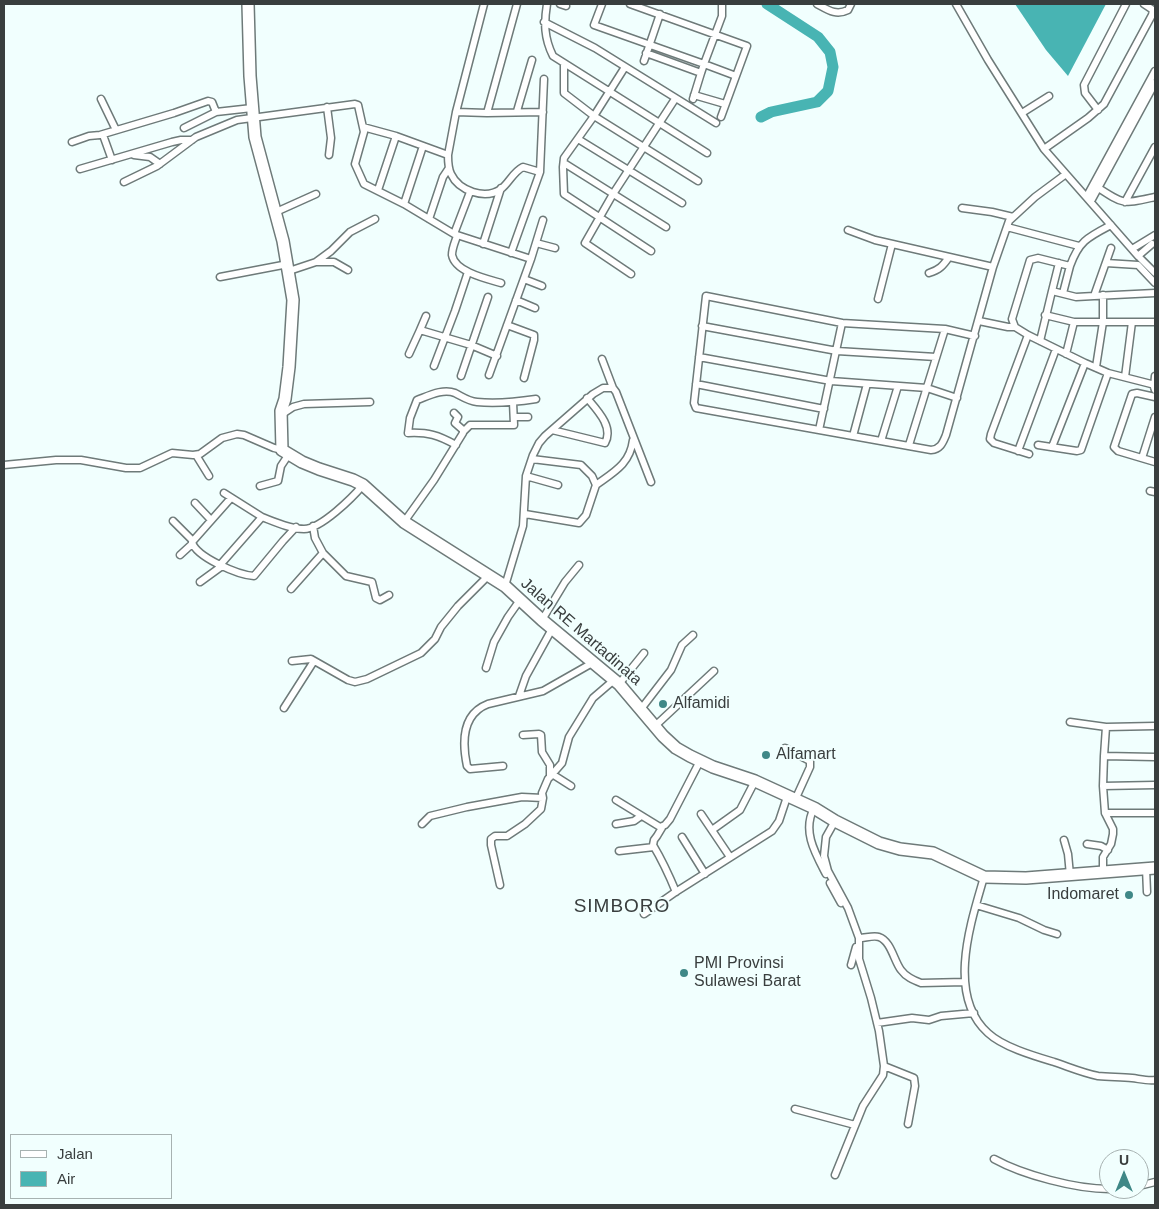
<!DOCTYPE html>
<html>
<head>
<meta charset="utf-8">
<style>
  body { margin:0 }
  #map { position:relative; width:1159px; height:1209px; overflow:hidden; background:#f1fffe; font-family:Arial,sans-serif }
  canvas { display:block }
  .frame { position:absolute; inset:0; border:5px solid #393e3e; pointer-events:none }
  .legend { position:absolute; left:10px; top:1134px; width:162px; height:65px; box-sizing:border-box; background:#f1fffe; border:1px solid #a7b2b1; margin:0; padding:6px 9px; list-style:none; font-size:15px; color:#393e3e }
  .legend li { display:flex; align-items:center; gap:10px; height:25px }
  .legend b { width:25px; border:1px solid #a7b2b1 }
  .north { position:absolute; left:1099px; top:1149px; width:50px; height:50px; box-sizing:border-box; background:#f1fffe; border:1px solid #a7b2b1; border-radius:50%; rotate:0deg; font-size:14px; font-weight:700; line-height:20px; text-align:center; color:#393e3e }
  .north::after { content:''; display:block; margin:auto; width:18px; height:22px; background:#3f8887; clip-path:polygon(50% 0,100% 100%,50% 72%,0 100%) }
</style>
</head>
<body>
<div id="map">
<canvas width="1159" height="1209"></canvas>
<div class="frame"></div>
<ul class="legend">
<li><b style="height:6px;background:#fff"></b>Jalan</li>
<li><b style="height:14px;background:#48b4b3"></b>Air</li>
</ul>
<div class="north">U</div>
</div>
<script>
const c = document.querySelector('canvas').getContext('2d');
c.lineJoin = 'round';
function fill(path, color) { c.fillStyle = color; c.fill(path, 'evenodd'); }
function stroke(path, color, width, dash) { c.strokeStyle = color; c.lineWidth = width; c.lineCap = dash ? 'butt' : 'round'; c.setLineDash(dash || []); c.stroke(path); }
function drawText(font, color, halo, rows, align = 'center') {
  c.font = font + ' Arial,sans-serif'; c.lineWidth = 4; c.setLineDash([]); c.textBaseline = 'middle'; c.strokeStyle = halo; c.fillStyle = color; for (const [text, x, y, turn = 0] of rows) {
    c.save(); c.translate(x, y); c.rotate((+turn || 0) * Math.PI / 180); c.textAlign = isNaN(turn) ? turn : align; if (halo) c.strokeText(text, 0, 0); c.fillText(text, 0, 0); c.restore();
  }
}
fill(new Path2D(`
  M1015,4h91l-38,72 -22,-26z`), '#48b4b3');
stroke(new Path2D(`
  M761,117l10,-5 46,-10 11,-11 5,-24 -3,-15 -12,-15 -51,-33`), '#48b4b3', 11);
const street = new Path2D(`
  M547,4c-3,19 -3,34 6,52l154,97
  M560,4l6,2
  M602,4l-8,21 110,39 18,-48v-12
  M630,4l117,42 -26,71
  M817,4c11,6 19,12 31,6l3,-6
  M956,4l32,56 56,89 94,107 17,17
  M544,22l51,26 121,75
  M646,53l55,20 3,-9 32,12
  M644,61l16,-47
  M564,63v30l30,23 -30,42 -1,9 1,27 87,57
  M625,67l-31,49 104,65
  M694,95l31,9
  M101,99l15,31
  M693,99l8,-26
  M327,107l4,31 -2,17
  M1098,110l-13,-17 -1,-8 42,-81
  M517,111l15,-51
  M456,112l28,-108
  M487,113l56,-1
  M1022,113l27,-17
  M363,127l33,9 52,19 8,-43 31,1 30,-109
  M184,128l32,-16
  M103,135l9,25
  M578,139l104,64
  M72,142l17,-6 11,-1 74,-22 34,-12 4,1 4,10 36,-4
  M1044,149l44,-31 16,-14 48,-89 1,-5 -9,-6
  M134,155l16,2 10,7
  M448,155c0,7 0,13 3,19 8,17 34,26 50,15 8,-6 12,-17 22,-22l17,5
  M564,163l102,64
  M80,169l92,-27 9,-2h11
  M124,182l33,-16 39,-29 41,-17 118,-16 3,1 6,27 -9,32 9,20 40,20 50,30 77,25 12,-39
  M1097,187c27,18 26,17 58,10
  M378,190l18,-54
  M1087,196l68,-125
  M1091,201l64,-118
  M1125,202l30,-55
  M404,204l19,-58
  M962,208l30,4 21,5
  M276,212l40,-18
  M429,219l14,-42 6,-9
  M1007,227l72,19
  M848,230l27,10 118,27
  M454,234l16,-42
  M457,236c-2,6 -5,12 -5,19 3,17 35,24 49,28
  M536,243l19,5
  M483,244l18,-56
  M1111,248l-17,48 61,-3
  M1132,249l23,-14
  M511,253l29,-81 4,-93
  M1138,256l14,-12
  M316,262h18l14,8
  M1106,263l32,2 17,18
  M289,271l27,-9 15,-11 19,-19 25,-13
  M929,273c10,-3 14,-7 20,-16
  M631,274l-46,-31 28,-49 62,-95
  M220,277l68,-13
  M524,279l18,7
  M1052,291l7,-28
  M1063,293l7,-27
  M878,299l14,-55
  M516,300l19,8
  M1045,315l29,7
  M979,321l29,6h7
  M507,325l27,10v5l-10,38
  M702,326l135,25 99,6
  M420,330l6,-14
  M1028,335l-37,99 -1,5 4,4 35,11
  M975,336l-30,-7 -103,-6 -136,-27 -12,107 2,5 235,42c10,-1 12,-8 15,-15l47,-168 16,-46 26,-24 31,-23
  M1040,341l12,-50 24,6 18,-1
  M409,354l11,-24 51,15 26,11
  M1066,354l8,-32h81
  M699,357l132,24 96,7 30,10
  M602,359l11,29
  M1085,363l-57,-28 -13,-8 -3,-8 18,-59 8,-2 32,8c9,-25 18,-29 41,-41
  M434,366l21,-55 13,-39
  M1096,367l7,-45v-27
  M489,375l42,-116
  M461,376l27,-79
  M1155,376l-1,11 1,3
  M1125,377l7,-55
  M696,384l128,25
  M1155,397l-18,-4 -5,1 -18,53 4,4 37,11
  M281,415l12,-8 11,-3 66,-2
  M514,417h14
  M552,430l53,13c9,-16 -8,-33 -18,-45
  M819,430l23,-107
  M464,431l6,-6h44l-1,-23
  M853,436l14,-52
  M881,441l17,-55
  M456,445c-18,-10 -28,-13 -48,-12l2,-15 7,-18c11,-4 26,-12 38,-7 8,4 13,8 22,9 20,2 39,0 59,-3
  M909,445l36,-116
  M1038,445l39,6 4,-1 27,-77
  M1052,447l33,-84 23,10 47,12
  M1018,451l38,-102
  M196,455l13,21
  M1142,458l13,-41
  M4,465l52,-5h25l45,8h14l32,-15 21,2 7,-1 22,-16 15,-4 7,1 30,13 8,2
  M526,476l32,9
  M596,485c18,-13 34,-21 37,-45
  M260,486l18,-5 3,-15 8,-12
  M1150,491l5,1
  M224,493l38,24
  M231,498l-39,44c4,15 46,33 62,34l29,-35 13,-14
  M195,503l16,17
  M525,514l54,9 7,-8 10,-30 -4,-9 -11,-11 -49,-6
  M173,521l19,19
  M404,522l30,-42 29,-47v-3l-8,-7 3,-6 -4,-4
  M323,553l23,23 26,6 4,16 4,2 9,-5
  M180,555l12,-11
  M220,565l42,-48c13,5 28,12 42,12 17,0 49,-32 59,-44
  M200,582l22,-16
  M505,586l18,-60 3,-50 7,-21 6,-12 6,-7 48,-42 10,-6h10l3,4 35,90
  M291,589l32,-36 -8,-15 -2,-12
  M542,620l23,-38 14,-17
  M292,661l19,-2 37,21 7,2 12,-3 54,-26 14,-14 6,-12 17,-21 30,-30
  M486,668l8,-26 14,-25 12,-17
  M619,684l25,-31
  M519,696l7,-20 26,-47
  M284,708l30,-47
  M641,709l30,-39 11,-25 11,-10
  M1070,722l36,5 -2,29 51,1
  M655,726l59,-55
  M1106,727l49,-1
  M523,735l16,-1 2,1 1,17 8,13v12
  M785,748l25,13v6l-15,33
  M1104,756l-1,30 2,27h50
  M503,766l-33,3 -3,-3c-5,-24 -5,-52 21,-62l55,-13 51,-29
  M552,774l19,12
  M1103,786l52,-1
  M616,800l44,27 5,-2 5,-6 30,-58
  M814,808c-12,23 1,45 12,66
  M701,814l29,43
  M422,824l8,-8 37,-9 55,-10 21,1 -1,-5 6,-14 14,-16 7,-26 24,-39 21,-18
  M616,824l18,-3 7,-5
  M663,826l-6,10 -3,4 -1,5c9,15 16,30 23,47
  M712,830l28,-20 15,-29
  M682,837l23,37
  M1064,840l4,14 2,21
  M1087,844l14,2 7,4
  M619,851l35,-4
  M1146,868l1,24
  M1103,872v-15l8,-13 2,-10v-5l-8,-16
  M984,877c-13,45 -38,118 4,156 15,14 46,23 66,29 15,5 29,11 44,14 11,1 23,1 34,2 8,1 16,3 23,2
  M830,883l11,20
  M500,885l-9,-40v-6l4,-3h12l18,-12 16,-15 2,-11
  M976,905l43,13 25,12 13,4
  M644,914l30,-21 98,-62 7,-10 8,-24
  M859,938c6,0 15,-3 20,-1 12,4 15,24 22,33 5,7 12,10 20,13l44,-1
  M851,965l5,-18
  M877,1023l35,-5 17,2 12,-4 33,-3
  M884,1066l30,12 1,8 -7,38
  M795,1109l60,16
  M994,1159c29,16 82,30 115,30
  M835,1175l28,-69 20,-31 1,-9 -5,-35 -8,-33 -12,-39v-21l-11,-30 -20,-37 -4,-15 2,-19 9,-16
  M1139,1186l16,-4`);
const highway = new Path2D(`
  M248,4l2,72 5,61 28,104 10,59 -4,67 -4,32 -4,12 1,39 20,12 17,7 34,11 10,5 41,37 101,64 37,34 77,64 44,52 13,12 14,8 23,11 42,14 59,27 21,13 44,22 21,6 33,4 51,24 42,1 129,-10`);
stroke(street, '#6e7a79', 9);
stroke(highway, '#6e7a79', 14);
stroke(street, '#fff', 6);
stroke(highway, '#fff', 11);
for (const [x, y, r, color] of [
  [663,704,5,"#3f8887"],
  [766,755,5,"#3f8887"],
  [1129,895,5,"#3f8887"],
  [684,973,5,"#3f8887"]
]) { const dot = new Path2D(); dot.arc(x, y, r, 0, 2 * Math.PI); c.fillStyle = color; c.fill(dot); stroke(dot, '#f1fffe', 2); }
drawText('16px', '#393e3e', '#f1fffe', [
  ["Jalan RE Martadinata",581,632,41]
]);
drawText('16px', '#393e3e', '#f1fffe', [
  ["Alfamidi",673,704],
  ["Alfamart",776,755],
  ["Indomaret",1119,895,"right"],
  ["PMI Provinsi",694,964],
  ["Sulawesi Barat",694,982]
], 'left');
c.letterSpacing = '1px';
drawText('19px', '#393e3e', '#f1fffe', [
  ["SIMBORO",622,907]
]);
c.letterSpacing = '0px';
</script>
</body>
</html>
